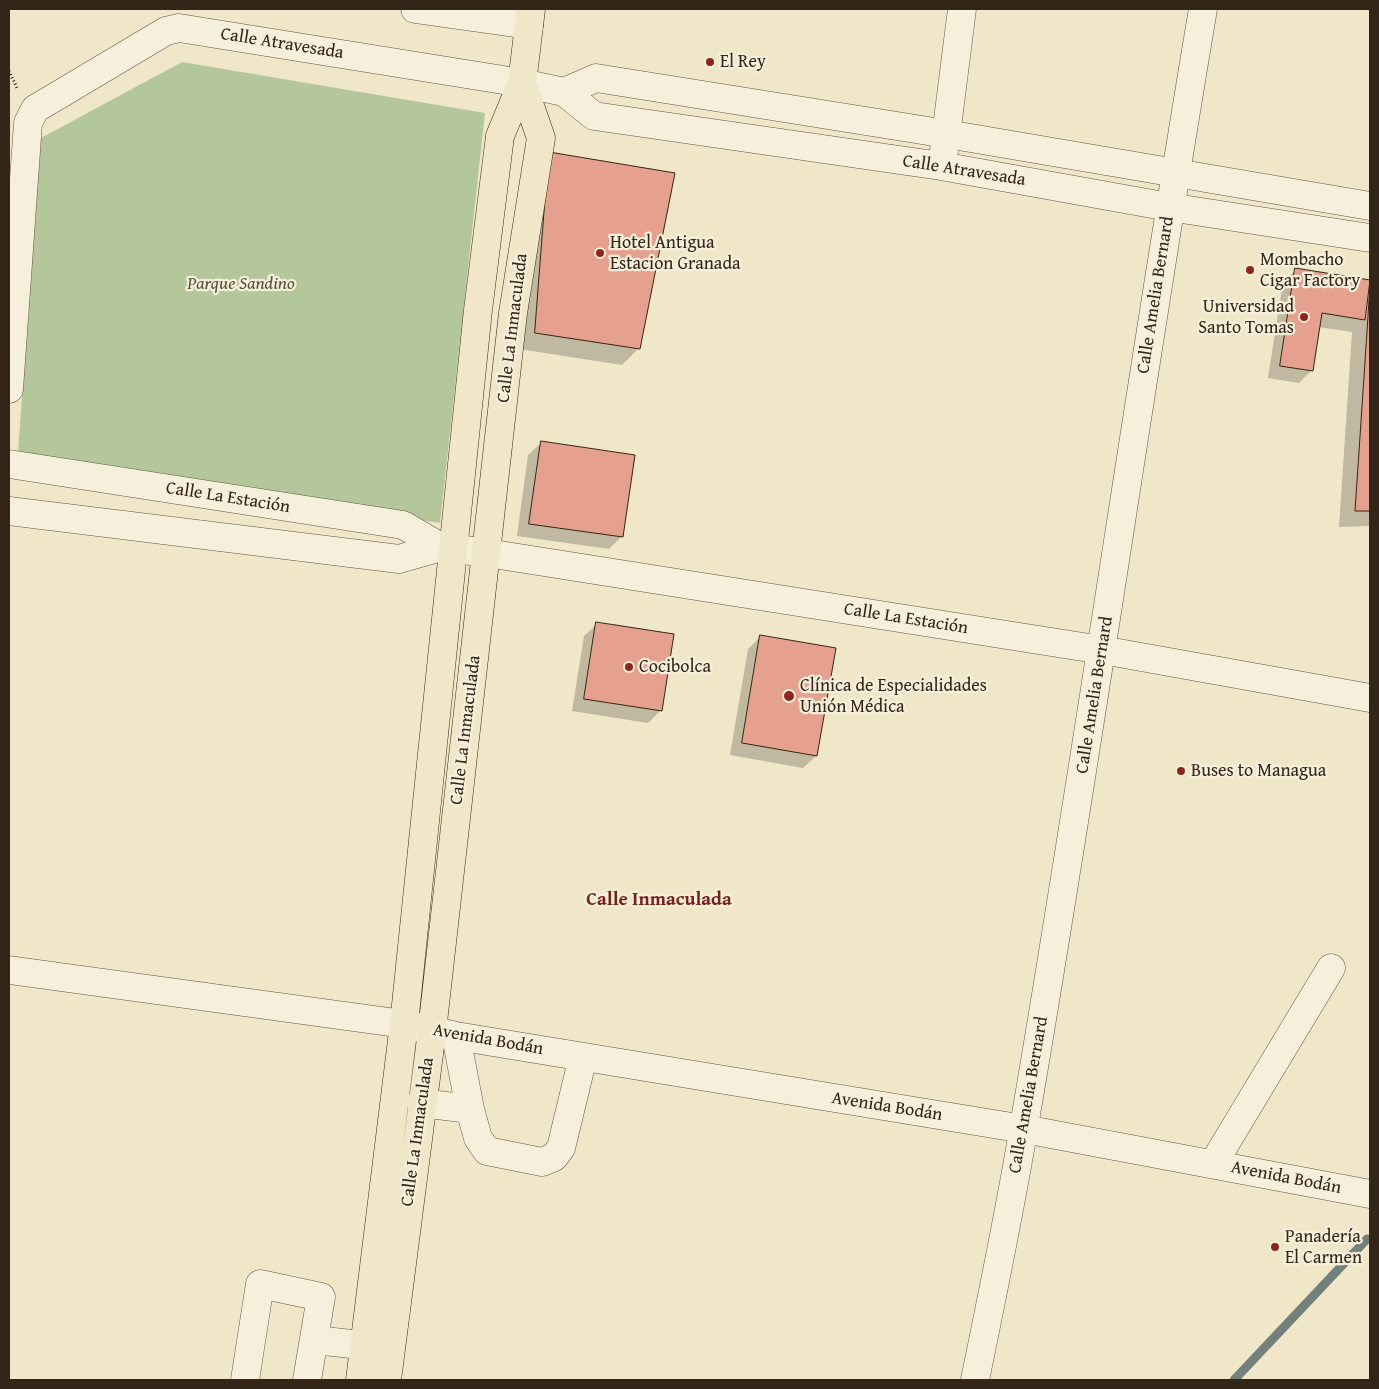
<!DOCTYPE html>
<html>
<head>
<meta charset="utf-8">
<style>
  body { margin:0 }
  #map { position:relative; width:1379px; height:1389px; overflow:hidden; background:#f0e7c8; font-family:"Gentium Book Plus",serif }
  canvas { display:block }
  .frame { position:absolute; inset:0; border:10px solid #332517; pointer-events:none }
</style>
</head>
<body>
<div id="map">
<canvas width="1379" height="1389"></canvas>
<div class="frame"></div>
</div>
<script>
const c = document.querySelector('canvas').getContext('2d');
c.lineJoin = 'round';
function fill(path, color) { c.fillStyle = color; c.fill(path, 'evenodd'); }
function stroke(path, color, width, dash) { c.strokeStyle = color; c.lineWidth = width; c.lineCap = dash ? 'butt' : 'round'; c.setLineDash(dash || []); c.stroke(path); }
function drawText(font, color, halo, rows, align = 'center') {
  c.font = font + ' "Gentium Book Plus",serif'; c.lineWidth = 4.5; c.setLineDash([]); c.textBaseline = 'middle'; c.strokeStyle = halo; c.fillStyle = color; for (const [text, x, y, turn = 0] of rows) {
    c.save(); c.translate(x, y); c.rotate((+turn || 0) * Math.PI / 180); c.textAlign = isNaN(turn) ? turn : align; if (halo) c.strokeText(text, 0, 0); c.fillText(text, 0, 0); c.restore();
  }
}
fill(new Path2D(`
  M182,62l303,51 -45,410 -423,-58 24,-327z`), '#b4c79a');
fill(new Path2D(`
  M533,170l106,178 -17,17 -103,-16z
  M1296,270l74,11v245l-31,1 13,-195 -34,-5 -6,43 -13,13 -31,-5 15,-96z
  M541,443l81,93 -13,13 -92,-13 11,-81z
  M597,624l64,86 -13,13 -76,-12 12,-75z
  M761,636l55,120 -13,12 -73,-13 18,-106z`), '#0003');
stroke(new Path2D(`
  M1234,1380l133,-141`), '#74807c', 9);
const building = new Path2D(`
  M549,152l126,21 -35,176 -105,-16z
  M1295,268l75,12 -5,40 -43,-7 -9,58 -33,-5z
  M1370,286v225h-15l9,-134z
  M541,441l94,14 -12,82 -94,-13z
  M596,622l78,12 -12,77 -78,-12z
  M760,635l76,13 -19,108 -75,-13z`);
fill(building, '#e5a18d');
stroke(building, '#332517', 1);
const minor = new Path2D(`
  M415,9l114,16
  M564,92l32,-14 351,56 423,72
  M944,151l18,-142
  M9,389l19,-266 7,-14 131,-78 13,-3 343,55 42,9 30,24 347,50 228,41 201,31
  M9,464l394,61 38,22
  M9,511l390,48 42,-12 46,6 615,97 268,48
  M9,970l395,54 52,12 568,93 346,65
  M456,1036l14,73
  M421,1103l49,6 8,29 9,13 55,11 12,-5 7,-9 22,-91
  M1213,1164l118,-196
  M315,1340l73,8
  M245,1380l15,-96 61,13 -14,83
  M975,1380c17,-84 35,-169 49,-254 64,-371 116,-745 179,-1117`);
const major = new Path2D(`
  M360,1380l44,-356 74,-714 22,-174 22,-53 9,-74
  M387,1380l45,-349 81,-718 28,-175 -19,-55`);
stroke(minor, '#625643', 29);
stroke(major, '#332517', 29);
stroke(new Path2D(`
  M9,71l8,17`), '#332517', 3, [1, 2.5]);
stroke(minor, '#f5efdb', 28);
stroke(major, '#f0e7c8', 28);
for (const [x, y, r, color] of [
  [710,62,5,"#8f2418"],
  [600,253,5,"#8f2418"],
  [1250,270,5,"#8f2418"],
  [1304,317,5,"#8f2418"],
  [629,667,5,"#8f2418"],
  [789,696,6,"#8f2418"],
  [1181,771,5,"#8f2418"],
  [1275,1247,5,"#8f2418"]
]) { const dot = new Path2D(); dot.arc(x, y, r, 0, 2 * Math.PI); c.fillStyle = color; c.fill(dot); stroke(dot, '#f5efdb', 2); }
drawText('18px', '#332517', '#f5efdb', [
  ["Calle Atravesada",282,44,9],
  ["Calle Atravesada",964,171,9],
  ["Calle Amelia Bernard",1156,295,-81],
  ["Calle La Inmaculada",513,328,-83],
  ["Calle La Estación",228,498,9],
  ["Calle La Estación",906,619,9],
  ["Calle Amelia Bernard",1095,695,-81],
  ["Calle La Inmaculada",466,730,-83],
  ["Avenida Bodán",488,1040,10],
  ["Calle Amelia Bernard",1029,1095,-80],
  ["Avenida Bodán",887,1107,9],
  ["Calle La Inmaculada",418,1132,-82],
  ["Avenida Bodán",1286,1178,11]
]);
drawText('18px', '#332517', '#f5efdb', [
  ["El Rey",720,62],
  ["Hotel Antigua",610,243],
  ["Estacion Granada",610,264],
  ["Mombacho",1260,260],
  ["Cigar Factory",1260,281],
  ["Universidad",1294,307,"right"],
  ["Santo Tomas",1294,328,"right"],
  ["Cocibolca",639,667],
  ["Clínica de Especialidades",800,686],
  ["Unión Médica",800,707],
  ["Buses to Managua",1191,771],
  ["Panadería",1285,1237],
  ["El Carmen",1285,1258]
], 'left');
drawText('italic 18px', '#534e38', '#f5efdb', [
  ["Parque Sandino",241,284]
]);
drawText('bold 19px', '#7a1f14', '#f5efdb', [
  ["Calle Inmaculada",659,900]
]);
</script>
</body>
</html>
